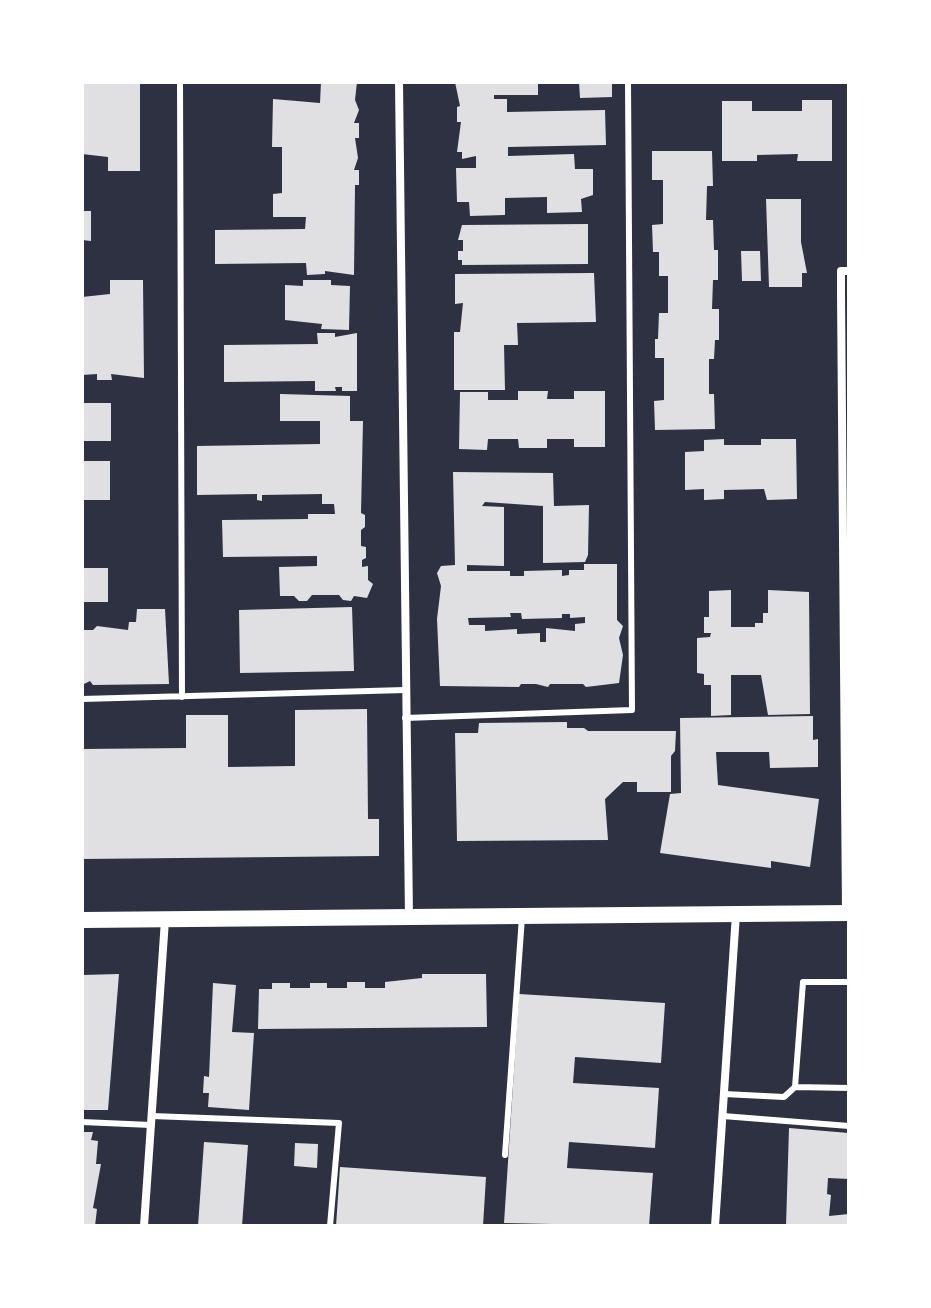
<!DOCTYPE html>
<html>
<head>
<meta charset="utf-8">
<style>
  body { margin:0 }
  #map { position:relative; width:931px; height:1308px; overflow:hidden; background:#2d3142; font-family:Manrope,sans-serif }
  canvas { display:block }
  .frame { position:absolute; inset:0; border:84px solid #fff; pointer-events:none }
</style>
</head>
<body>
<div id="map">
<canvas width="931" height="1308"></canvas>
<div class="frame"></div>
</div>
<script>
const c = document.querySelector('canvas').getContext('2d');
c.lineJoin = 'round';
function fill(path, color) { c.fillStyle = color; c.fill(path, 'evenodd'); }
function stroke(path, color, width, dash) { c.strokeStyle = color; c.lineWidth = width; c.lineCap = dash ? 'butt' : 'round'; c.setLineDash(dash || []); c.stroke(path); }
fill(new Path2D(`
  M82,82h58v89h-32v-14l-26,-3z
  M321,82h36l-2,18 4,10 -5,13h5v15h-4l3,20 -4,12h5v15h-4l-1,90 -29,-4v3l-18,1 -1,-12 -91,1v-34l90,-1 1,-12h-33v-23l9,-1v-46h-10l1,-48 47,4z
  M455,82h83v13h-44v4h13v13l98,-2 1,35 -98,2v9l66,-2 1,15h18v26l-12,4 1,13 -35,1v-16l-42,1v17l-35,1 -1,-14h-12l-1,-34h20v-12l-14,3v-7h-5l4,-30h-4v-15l3,-1z
  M579,82h33v15l-32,1z
  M802,100h30v61h-35l1,-7 -41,1v6h-35v-60h30v10h50z
  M652,151h60l1,35h-6l-1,34h7l1,30h4v30h-5l-1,29h7v31h-4l-1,19h-5v35h5l1,35 -60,1 -1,-29 10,-1v-42h-9v-19h3l1,-26h9v-37h-9v-24h-6l-1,-27 11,-1v-44h-11z
  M766,199h35v43l6,31h-5v14h-33z
  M82,211h9v30l-9,-1z
  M588,224v40l-126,1v-5h-4v-9h5v-11h-5l4,-15z
  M741,251h19l1,30h-19z
  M594,273l2,49 -79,1 1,22h-14l1,45h-51v-58h6l3,-29 -8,1v-30z
  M110,280h33l1,98 -33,-4 1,6h-15v-6l-15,1v-78l28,-3z
  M303,280h28v5l19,1 -1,44 -28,-1 1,-5 -37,-4v-35l18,1z
  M317,333h18v4l22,-4v58h-15v-4h-7l1,4h-21v-10l-91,1v-37l94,-1z
  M518,391h30l-1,8h27v-8h31v56h-31v-8h-27v9h-28l-1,-9h-30l-1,11 -28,-1 1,-57h28v8h30z
  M280,394l70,2v25h13l-2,92 4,2v12l-4,3v16l5,1v11l-4,2v7l6,-1v14l5,4 -6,14 -13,-2 -3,5 -8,-1 -4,-5h-27l-5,6h-8l-5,-5h-14l-1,-29 38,-1v-10l-94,1 -1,-37 86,-1v-5h27l-1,-10h-12v-10l-60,1v6l-5,-1v-6l-60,1v-49l123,-2v-23h-40z
  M82,403h29v38h-29z
  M724,439v6h37v-6h35l1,60 -30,1 -3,-11 -40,1v9l-20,1v-11l-19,1v-38l19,-1v-11z
  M82,461h28v39h-28z
  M453,472l100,1 1,33 35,-1 -1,50 -3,7 -42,1v-57l-58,-4 -3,4 22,1v59l-37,-1v6h43v5h14v-5l38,-1v6l7,-1v-5h15v-6h33v56l6,6 -4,12 4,17 -4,28 -33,4 -3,-3h-33l-2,3 -12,-3h-15l-2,3 -79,-1 -3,-67 4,-33 -4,-13 4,-7 14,-1zM510,613h11l1,6 40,-1v-4h8v4l15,-1v6l-10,1v7l-29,-3v14h-6v-9l-23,1v-5l-32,2v-6h-16l-1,-7 43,-1z
  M82,568h26v34h-26z
  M731,590v37h24v-4h8v-10h5v-23l41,2 1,122 -42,1 -7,-40h-30v40l-20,1v-31h-7v-11l-7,-1v-35l13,-1 1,-4h-7v-16h5v-26z
  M352,607l2,64 -114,2 -1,-63z
  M137,609h28l4,75 -76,1 -3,-4 -8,4v-55h11l4,-4 31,4 1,-8h7z
  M367,709l1,110h11v37l-297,3v-110l104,-1v-33h42v52l67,-1v-56z
  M813,716v24l5,-1v28l-48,1 -1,-16h-53l2,33 101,14 -9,68 -39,-6v7l-111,-15 10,-59 11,-1 -1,-75z
  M567,722v6h17l4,3h88l-1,20 -4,5v36h-34v-10h-14l-18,17 3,41 -151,1 -2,-108h23l1,-10z
  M119,974l-11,136h-26v-135z
  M422,974h64l1,53 -229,2 1,-40h13v-6h18v5h20v-5h17v5h20v-6h18v6h20v-6l37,-4z
  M213,983l23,2 -4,47 22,1 -5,77 -41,-3 1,-14h-6l1,-17 5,1z
  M519,994l146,9 -4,60 -86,-6 -2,26 86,5 -4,60 -86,-6 -2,26 86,5 -4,53 -145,-3z
  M789,1128l60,5v46l-21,-1 -1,16 4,1 -2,21 20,-2v12h-63z
  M82,1132h11l-2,8 7,1 -2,23h5l-8,44 4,1 -2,17h-13z
  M204,1142l44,3 -6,81h-44z
  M295,1143l23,1 -1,24 -23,-2z
  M340,1167l146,10 -3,49h-147z`), '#e0e0e3');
stroke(new Path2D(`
  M180,82l2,615
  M82,699l323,-9
  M405,718l227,-8 -4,-628
  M795,1087l8,-105h46
  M724,1094l60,3 11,-10 54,1
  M152,1116l187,7 -9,103
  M723,1116l126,10
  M82,1122l69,3
  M505,1155l17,-238`), '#fff', 6);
stroke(new Path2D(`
  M399,82l10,835
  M846,913l-5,-621v-21h8
  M144,1226l21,-306
  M715,1226l21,-312`), '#fff', 8);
stroke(new Path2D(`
  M82,920l767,-7`), '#fff', 16);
</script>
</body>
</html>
